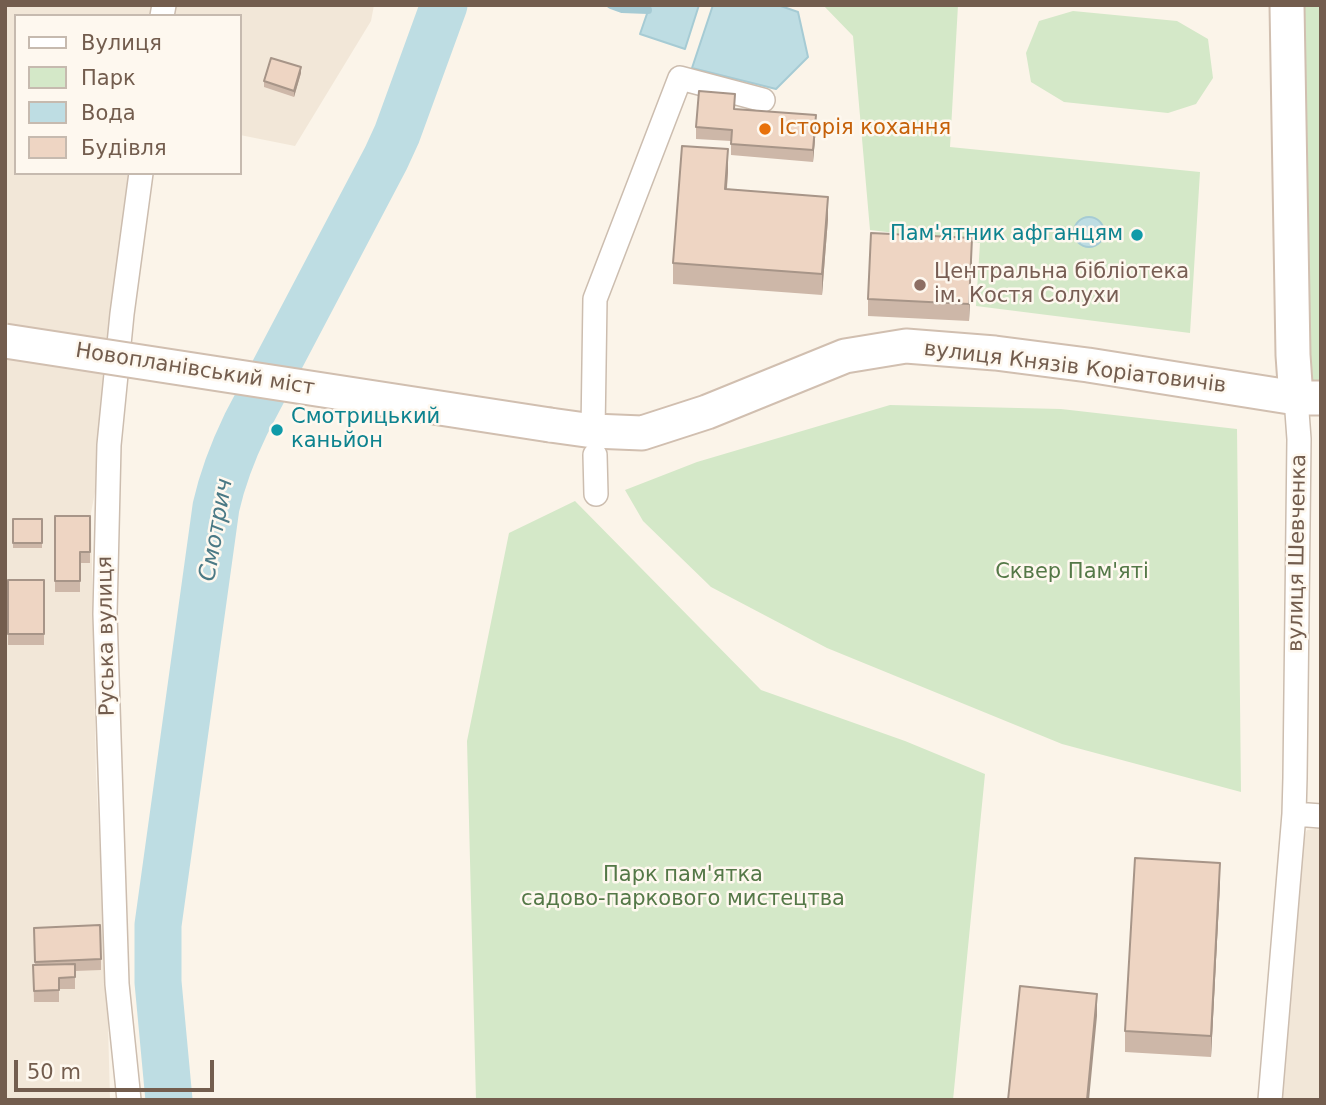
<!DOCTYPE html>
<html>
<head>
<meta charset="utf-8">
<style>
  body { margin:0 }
  #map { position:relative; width:1326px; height:1105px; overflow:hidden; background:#fbf4e9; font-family:"DejaVu Sans",sans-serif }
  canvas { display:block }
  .frame { position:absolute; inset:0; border:7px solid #735d4e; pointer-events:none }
  .legend { position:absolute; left:14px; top:14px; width:228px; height:161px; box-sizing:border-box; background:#fef8ef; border:2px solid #c6baaf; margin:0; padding:9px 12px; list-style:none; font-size:21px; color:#735d4e }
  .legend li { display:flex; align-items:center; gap:14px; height:35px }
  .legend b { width:35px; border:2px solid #c6baaf }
  .scale { position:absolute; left:14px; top:1060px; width:200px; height:32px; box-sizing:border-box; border:4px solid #735d4e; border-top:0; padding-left:9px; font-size:21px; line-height:24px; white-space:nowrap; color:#735d4e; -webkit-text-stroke:5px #fef8ef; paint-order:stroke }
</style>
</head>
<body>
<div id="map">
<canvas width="1326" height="1105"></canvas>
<div class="frame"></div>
<ul class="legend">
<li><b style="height:9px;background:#fff"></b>Вулиця</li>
<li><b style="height:19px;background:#d4e8c8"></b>Парк</li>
<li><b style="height:19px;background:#bedde3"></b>Вода</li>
<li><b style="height:19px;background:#eed5c3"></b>Будівля</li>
</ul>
<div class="scale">50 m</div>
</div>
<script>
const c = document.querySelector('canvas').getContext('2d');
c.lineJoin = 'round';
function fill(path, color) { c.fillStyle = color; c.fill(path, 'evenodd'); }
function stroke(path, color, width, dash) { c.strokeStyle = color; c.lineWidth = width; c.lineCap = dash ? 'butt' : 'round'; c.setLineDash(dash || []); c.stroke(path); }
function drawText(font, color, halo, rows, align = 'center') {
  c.font = font + ' "DejaVu Sans",sans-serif'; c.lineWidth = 5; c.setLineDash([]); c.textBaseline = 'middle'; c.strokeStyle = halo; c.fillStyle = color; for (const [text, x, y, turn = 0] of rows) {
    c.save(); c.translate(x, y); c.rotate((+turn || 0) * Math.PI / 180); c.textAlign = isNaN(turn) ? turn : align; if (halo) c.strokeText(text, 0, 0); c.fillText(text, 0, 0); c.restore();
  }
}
fill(new Path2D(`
  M5,5h369l-3,16 -76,125 -55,-11v-119h-224v157h124l-15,161 -34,179 5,263 11,211 3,113h-105z
  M1321,828v272h-42l19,-249 9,-21z`), '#f2e7d8');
fill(new Path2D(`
  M823,5h135l-8,142 250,25 -10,161 -214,-27 4,-63 -110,-13 -17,-194z
  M1287,5h34v393h-25z
  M1073,11l104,10 31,18 5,39 -17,26 -28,9 -104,-11 -33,-20 -5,-29 13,-32z
  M890,405l171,4 176,20 4,363 -179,-48 -235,-96 -116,-61 -68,-66 -18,-31 72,-28z
  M575,501l186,189 144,51 80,33 -32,326h-477l-9,-359 42,-208z`), '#d4e8c8');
const water = new Path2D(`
  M650,5h49l-14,44 -45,-15z
  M713,5h65l20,7 10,45 -32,32 -84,-21z
  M1074 232a15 15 0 1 1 30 0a15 15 0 1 1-30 0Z`);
fill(water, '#bedde3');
stroke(water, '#a6cbd4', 2);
stroke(new Path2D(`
  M611,5l11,4 26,1`), '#a6cbd4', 8);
stroke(new Path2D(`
  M169,1100l-11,-118v-57l58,-418c7,-31 16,-54 30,-83l140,-266 11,-24 47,-129`), '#bedde3', 47);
const street = new Path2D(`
  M162,16l2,-11
  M593,431l2,-132 85,-221 83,22
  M595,455l1,39
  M1294,814l27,2
  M129,1100l-12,-116 -12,-370 4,-169 13,-131 19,-141
  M1270,1100l24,-286 1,-36 4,-339 -3,-41`);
const secondary = new Path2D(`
  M1287,5l6,350 3,43
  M550,425l43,6 49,2 65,-21 138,-56 61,-10 89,7 93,12 208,33h25`);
stroke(street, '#ccbdaf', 26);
stroke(secondary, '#d1bfb0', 37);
stroke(street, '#fff', 23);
stroke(secondary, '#fff', 33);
const secondaryBridge = new Path2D(`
  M5,341l545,84`);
stroke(secondaryBridge, '#d1bfb0', 37, []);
stroke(secondaryBridge, '#fff', 33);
fill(new Path2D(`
  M301,73l-7,24 -30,-10v-6z
  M734,109l82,18 -3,35 -82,-7v-14l-35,-2v-12z
  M728,171l-1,18 101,30 -6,76 -149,-11v-21z
  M972,255l-3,66 -101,-5v-17z
  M55,516h35v47h-10v29h-25z
  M13,519h29v29h-29z
  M8,580h36v65h-36z
  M1220,884l-9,173 -86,-5v-21z
  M34,928l67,31v11l-26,1v18h-16v13h-25l-1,-37h2z`), '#cdb7a8');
fill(new Path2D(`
  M301,67v6l-7,24v-6z
  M816,115v12l-3,35v-12z
  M728,149v22l-3,40v-22z
  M828,197v22l-6,76v-21z
  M972,238v17l-3,66v-17z
  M1220,863v21l-9,173v-21z
  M1097,994v22l-8,84h-2z`), '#a79588');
const building = new Path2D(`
  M271,58l30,9 -7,24 -30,-10z
  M699,91l36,3 -1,15 82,6 -3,35 -82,-6 1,-14 -36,-3z
  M682,146l46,3 -3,40 103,8 -6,77 -149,-11z
  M871,233l101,5 -3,66 -101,-5z
  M55,516h35v36h-10v29h-25z
  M13,519h29v24h-29z
  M8,580h36v54h-36z
  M1135,858l85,5 -9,173 -86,-5z
  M100,925l1,34 -66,3 -1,-34z
  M75,964v13l-16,1v12l-25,1 -1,-26z
  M1020,986l77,8 -10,106h-79z`);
fill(building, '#eed5c3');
stroke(building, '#a79588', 2);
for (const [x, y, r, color] of [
  [765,129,7,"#e8710a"],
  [1137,235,7,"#0f9aa8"],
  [920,285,7,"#8d6e63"],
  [277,430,7,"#0f9aa8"]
]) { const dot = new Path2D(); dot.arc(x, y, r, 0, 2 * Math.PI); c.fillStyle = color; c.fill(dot); stroke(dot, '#fef8ef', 2.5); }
drawText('21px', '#c56008', '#fef8ef', [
  ["Історія кохання",779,129]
], 'left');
drawText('21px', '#0d838f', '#fef8ef', [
  ["Пам'ятник афганцям",1123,235],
  ["Смотрицький",291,418,"left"],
  ["каньйон",291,442,"left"]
], 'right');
drawText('21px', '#785e54', '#fef8ef', [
  ["Центральна бібліотека",934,273],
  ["ім. Костя Солухи",934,297]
], 'left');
drawText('21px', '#735d4e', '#fef8ef', [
  ["вулиця Князів Коріатовичів",1075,368,7],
  ["Новопланівський міст",195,370,9],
  ["вулиця Шевченка",1298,553,-89],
  ["Руська вулиця",107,636,-91]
]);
drawText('21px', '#547847', '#fef8ef', [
  ["Сквер Пам'яті",1072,573],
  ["Парк пам'ятка",683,876],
  ["садово-паркового мистецтва",683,900]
]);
drawText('italic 23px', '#4a7985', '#fef8ef', [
  ["Смотрич",217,530,-80]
]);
</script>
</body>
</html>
